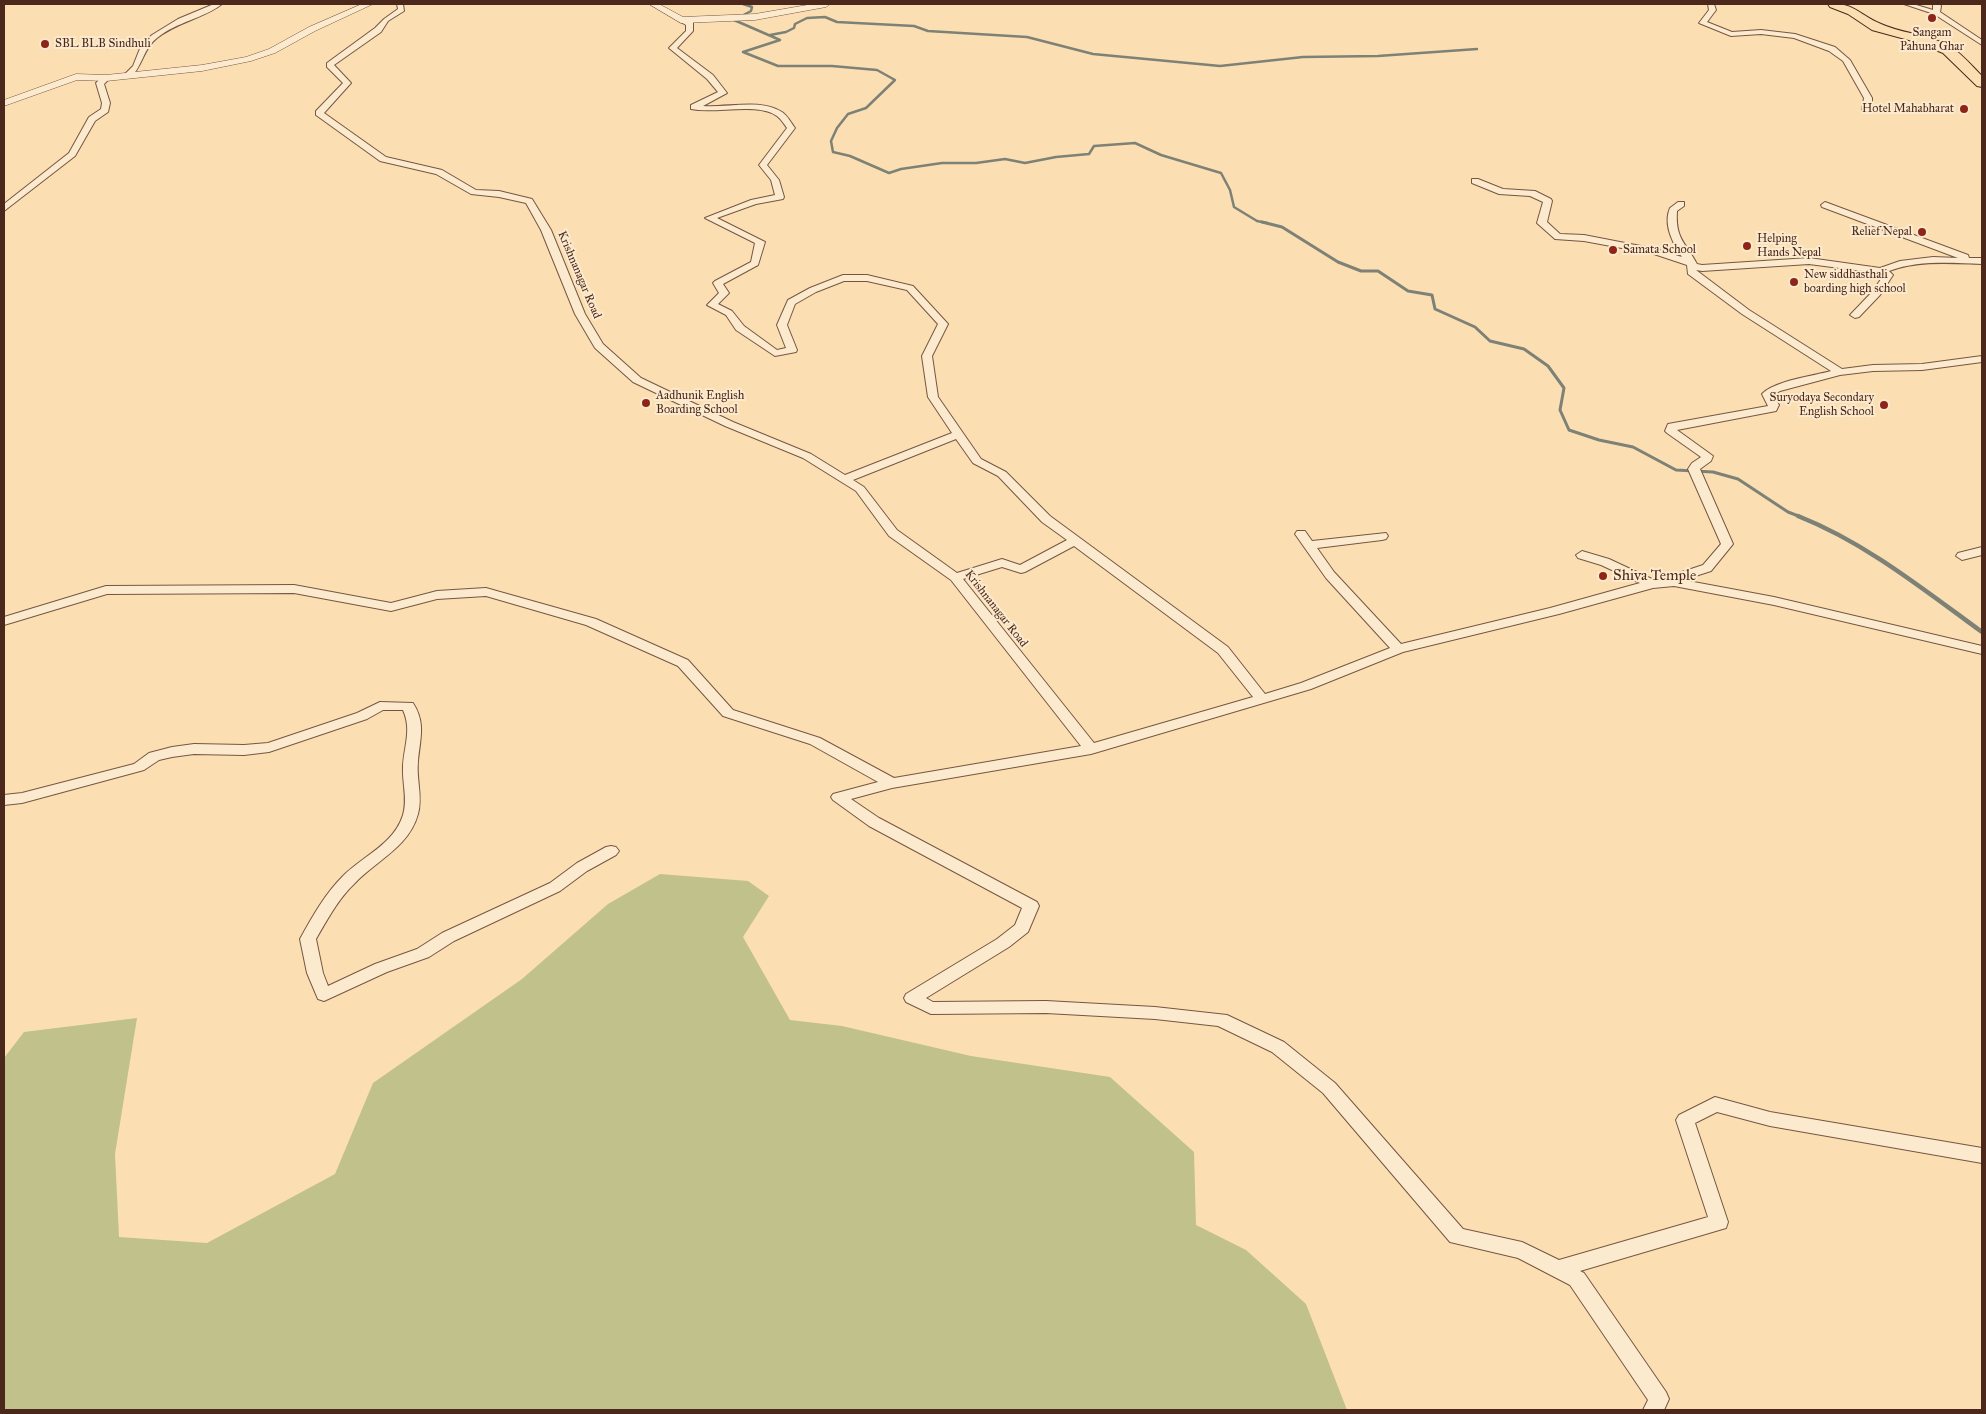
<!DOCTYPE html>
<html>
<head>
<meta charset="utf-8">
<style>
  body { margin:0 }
  #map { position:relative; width:1986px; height:1414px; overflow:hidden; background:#fbdfb3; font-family:"IM FELL Great Primer",serif }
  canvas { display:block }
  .frame { position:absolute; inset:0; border:5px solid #4b281b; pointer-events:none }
</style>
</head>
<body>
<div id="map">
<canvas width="1986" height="1414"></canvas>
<div class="frame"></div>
</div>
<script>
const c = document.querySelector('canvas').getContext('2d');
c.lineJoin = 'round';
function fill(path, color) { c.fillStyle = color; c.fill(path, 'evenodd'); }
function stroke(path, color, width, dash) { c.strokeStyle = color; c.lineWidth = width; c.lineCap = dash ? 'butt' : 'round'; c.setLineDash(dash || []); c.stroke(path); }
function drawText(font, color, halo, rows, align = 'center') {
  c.font = font + ' "IM FELL Great Primer",serif'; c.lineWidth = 4; c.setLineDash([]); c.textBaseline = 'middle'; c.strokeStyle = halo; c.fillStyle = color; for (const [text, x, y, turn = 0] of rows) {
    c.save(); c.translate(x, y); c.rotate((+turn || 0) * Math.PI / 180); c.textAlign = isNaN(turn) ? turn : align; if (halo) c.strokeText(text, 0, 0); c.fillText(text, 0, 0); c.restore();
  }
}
fill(new Path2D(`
  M660,874l88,7 21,15 -26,41 47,83 52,6 129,30 139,21 84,75 2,73 50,25 60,54 41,106h-1343v-352l20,-26 113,-14 -22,136 4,83 88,6 128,-69 38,-91 149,-104 86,-75z`), '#c1c18b');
stroke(new Path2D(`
  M743,4l9,3 -1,4 -17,9 46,20 -37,12 35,14h54l45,4 18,10 -29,28 -18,6 -11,14 -6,13 2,11 17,4 39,17 12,-4 41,-6h34l29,-4 20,4 31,-6 33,-3 5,-8 41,-3 26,12 60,18 9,17 4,17 23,14 10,2
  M770,35l16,-3 8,-4 1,-4 12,-6 18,-1 12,5 77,4 14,5 99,6 66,17 127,12 83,-9 75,-1 99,-7`), '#7d8176', 2.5);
stroke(new Path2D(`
  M1262,222l20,5 56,35 23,9h17l30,20 24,4 3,14 40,18 15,14 34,8 24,17 16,22 -4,22 9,20 30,10 34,7 43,23 37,2 25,7 50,33 13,5`), '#7d8176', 3);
stroke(new Path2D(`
  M1798,516c68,27 125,73 184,116`), '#7d8176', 4.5);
const minor = new Path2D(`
  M214,4h8c-17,14 -46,18 -65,34 -14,11 -14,27 -26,39h-6l-1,-2 9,-9 8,-20 11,-11 26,-16z
  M397,4h6l1,7 -16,10 -7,11 -47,33 17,18 -27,30 62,44 56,13 34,20 23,1 33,8 19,31 34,84 18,30 38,34 92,44 78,32 34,21 107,-42 -24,-36 -6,-41 16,-32 -31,-34 -40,-9h-23l-28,11 -21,12 -8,21 10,25 -1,2 -21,4 -39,-26 -10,-15 -19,-10 12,-12 -6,-10 2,-2 36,-19 4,-19 -50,-25 46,-18 24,-5 -4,-15 -12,-15 28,-37c-3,-4 -6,-9 -10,-12 -19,-14 -62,-2 -86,-7v-4l27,-13 -11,-13 -38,-31 17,-17v-6l-7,-4v-2l14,3v9l-16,17 36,27 14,18 -24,13c24,2 58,-8 79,6 6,4 9,11 13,16l-28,37 12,15 5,17 -1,2 -27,5 -39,14 48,24 -7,23 -35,19 6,9 -11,11 14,7 12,15 33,24 9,-2 -9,-23 11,-25 22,-12 33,-13h24l46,11 35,38 -16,32 6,41 43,62 25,13 44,44 178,131 37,47 36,-11 89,-35 -64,-70 -31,-44 2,-3h8l7,10 74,-8 2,3 -2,3 -4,1 -65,8 17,24 67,72 149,-36 90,-25 -39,-18 -23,-7 -2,-3 6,-4 27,8 45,21 16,-1 6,-5 27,-9 18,-21 -33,-75 4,-6 9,-6 -34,-24 -2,-2 3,-7 100,-18 -6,-12c12,-13 51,-18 69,-23l-89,-57 -54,-40 -1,-9 -33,-11 -70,-13 -29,-2 -18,-16 6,-21 -13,-6 -31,-2 -27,-11v-4h6l25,10 32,2 16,8 1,2 -5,21 13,12 24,1 72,14 26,8c-9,-13 -19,-33 -12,-49l8,-6h6v4l-7,5c-2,28 9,32 20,53l5,1 107,-7 71,10 20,-7 33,-4 25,1 -136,-51 -1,-2 4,-3 143,53 1,3h13v6c-31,-1 -63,-4 -93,7l4,4 -13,20 -21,22 -4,1 -5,-3 23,-24 10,-15 -5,-3 -69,-9 -107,7 -6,-1 53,40 93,59 31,-4 49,-1 60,-8v6l-60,8 -49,1 -33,4 -60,16 -7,4 6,10 -3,6 -99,19 36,26 -2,5 -11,8 33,75 -22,27 -28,9 91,17 208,49v8l-208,-49 -100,-19 -21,2 -94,26 -156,38 -92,37 -220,65 -199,34 -41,11 28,19 158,84 2,4 -11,26 -19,15 -83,51 7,4 113,-1 109,6 72,8 57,27 51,41 128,146 59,13 37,18 149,-43 -32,-97 3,-5 36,-18 55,15 212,36v15l-212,-37 -53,-14 -22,11 33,99 -2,6 -146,43 4,2 82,119 3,7 -5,11h-21l5,-10 -78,-115 -52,-27 -68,-16 -127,-149 -51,-41 -54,-26 -63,-7 -109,-6 -115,1 -25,-12 -2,-4 2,-4 91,-55 18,-14 7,-17 -153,-82 -36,-26 -2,-3 2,-3 45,-12 -68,-38 -87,-28 -45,-50 -92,-41 -100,-29 -49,3 -46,12 -97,-18 -187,1 -103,31v-8l102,-31 188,-1 97,18 46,-12 49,-3 110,31 92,41 45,50 87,28 74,40 187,-32 -130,-166 -62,-44 -33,-45 -53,-33 -78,-32 -92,-44 -38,-34 -20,-34 -34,-84 -15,-27 -27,-6 -28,-3 -35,-20 -56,-13 -64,-46v-4l27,-28 -16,-16v-4l48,-35 9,-9 14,-10zM956,439l17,24 25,13 44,46 25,18 -47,25 -18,-6 -45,14 -60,-43 -33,-43 -11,-7zM1074,546l144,107 35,44 -159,46 -131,-164 39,-12 19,6 4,-1z
  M1708,4h6l2,6 -9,12 25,10 29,-2 34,4 40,13 15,13 22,38v8l-4,5h-6l2,-13 -21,-37 -14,-10 -35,-13 -33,-4 -30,2 -32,-13 10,-13z
  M1904,4h9l20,6v-6h7l1,2 -1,6 42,28v5l-48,-31z
  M103,76l7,2 -6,6 6,19 -2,9 -13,9 -20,35 -71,55v-7l65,-51 20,-36 12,-8 1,-6 -6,-20z
  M1982,547v8l-20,5 -6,-4 2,-3z
  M380,702l33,1c13,20 7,36 5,58 -2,18 5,36 0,53 -9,33 -41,46 -63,69 -17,16 -28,37 -39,56l7,34 5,13 47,-22 42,-15 25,-16 108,-50 27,-20 29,-16 5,-1 5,1 3,4 -3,4 -29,16 -27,20 -106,50 -25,16 -42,15 -63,29 -6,-2 -11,-26 -7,-34c12,-22 25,-45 43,-63 20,-20 51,-32 60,-61 5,-16 -1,-32 0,-49 1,-20 9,-36 0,-56h-20l-16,9 -98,33 -25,3 -50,-1 -22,3 -13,3 -15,10 -122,33 -18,2v-10l18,-2 112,-29 15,-11 23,-6 22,-3 50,1 24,-2 89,-30z`);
const tertiary = new Path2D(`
  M362,4h11l-58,27 -40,22 -24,8 -49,10 -96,10 -29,-1 -73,26v-6l72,-26 30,1 96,-10 44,-8 23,-8 40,-22z
  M649,4h10l24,13 72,-3 58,-10h17l-4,3 -71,13 -74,3z`);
const trunk = new Path2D(`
  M1828,4c26,-2 31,11 53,20 22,10 48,10 70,23 11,7 22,20 31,29v11l-5,-1 -34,-33 -27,-11 -44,-12 -24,-16 -18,-7z`);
stroke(minor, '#775641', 2);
stroke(tertiary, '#775641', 1);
stroke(trunk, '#4b281b', 2);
fill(minor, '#fceace');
fill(tertiary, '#fceace');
fill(trunk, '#fbdfb3');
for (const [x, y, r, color] of [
  [1932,18,5,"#8f2418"],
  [45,44,5,"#8f2418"],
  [1964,109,5,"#8f2418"],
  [1922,232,5,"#8f2418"],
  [1747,246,5,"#8f2418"],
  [1613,250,5,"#8f2418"],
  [1794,282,5,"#8f2418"],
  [646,403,5,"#8f2418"],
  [1884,405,5,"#8f2418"],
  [1603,576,5,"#8f2418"]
]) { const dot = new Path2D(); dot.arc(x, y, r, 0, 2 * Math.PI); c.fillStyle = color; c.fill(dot); stroke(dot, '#fceace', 2); }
drawText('12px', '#4b281b', '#fceace', [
  ["Sangam",1932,33,"center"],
  ["Pahuna Ghar",1932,47,"center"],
  ["SBL BLB Sindhuli",55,44],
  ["Hotel Mahabharat",1954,109,"right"],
  ["Relief Nepal",1912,232,"right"],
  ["Helping",1757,239],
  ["Hands Nepal",1757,253],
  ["Samata School",1623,250],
  ["New siddhasthali",1804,275],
  ["boarding high school",1804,289],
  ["Aadhunik English",656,396],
  ["Boarding School",656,410],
  ["Suryodaya Secondary",1874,398,"right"],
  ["English School",1874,412,"right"]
], 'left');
drawText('12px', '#4b281b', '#fceace', [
  ["Krishnanagar Road",579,275,67],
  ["Krishnanagar Road",996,609,52]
]);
drawText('15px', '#4b281b', '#fceace', [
  ["Shiva Temple",1613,576]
], 'left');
</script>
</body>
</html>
